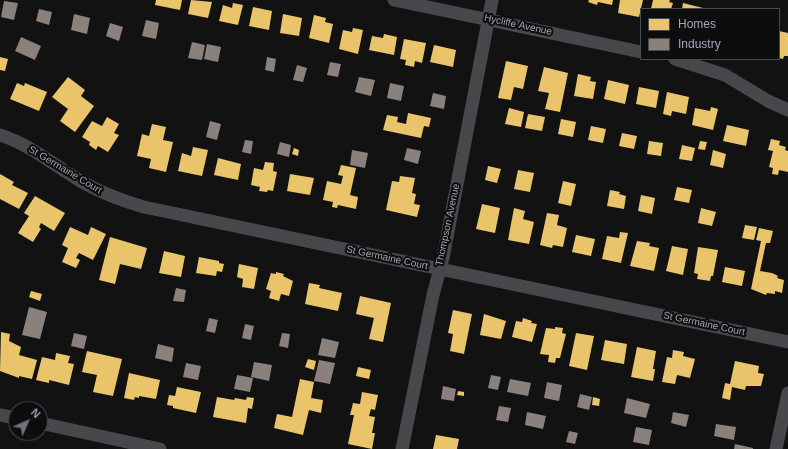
<!DOCTYPE html>
<html>
<head>
<meta charset="utf-8">
<style>
  body { margin:0 }
  #map { position:relative; width:788px; height:449px; overflow:hidden; background:#121213; font-family:Helvetica,sans-serif }
  canvas { display:block }
  .legend { position:absolute; left:640px; top:8px; width:140px; height:52px; box-sizing:border-box; background:#0d0d0e; border:1px solid #494a51; margin:0; padding:5px 7px; list-style:none; font-size:12px; color:#a2a6b5 }
  .legend li { display:flex; align-items:center; gap:8px; height:20px }
  .legend b { width:20px; border:1px solid #494a51 }
  .north { position:absolute; left:8px; top:401px; width:40px; height:40px; box-sizing:border-box; background:#0d0d0e; border:1px solid #494a51; border-radius:50%; rotate:45deg; font-size:11px; font-weight:700; line-height:16px; text-align:center; color:#a2a6b5 }
  .north::after { content:''; display:block; margin:auto; width:14px; height:18px; background:#70727c; clip-path:polygon(50% 0,100% 100%,50% 72%,0 100%) }
</style>
</head>
<body>
<div id="map">
<canvas width="788" height="449"></canvas>
<ul class="legend">
<li><b style="height:11px;background:#e9c46a"></b>Homes</li>
<li><b style="height:11px;background:#8a817c"></b>Industry</li>
</ul>
<div class="north">N</div>
</div>
<script>
const c = document.querySelector('canvas').getContext('2d');
c.lineJoin = 'round';
function fill(path, color) { c.fillStyle = color; c.fill(path, 'evenodd'); }
function stroke(path, color, width, dash) { c.strokeStyle = color; c.lineWidth = width; c.lineCap = dash ? 'butt' : 'round'; c.setLineDash(dash || []); c.stroke(path); }
function drawText(font, color, halo, rows, align = 'center') {
  c.font = font + ' Helvetica,sans-serif'; c.lineWidth = 4; c.setLineDash([]); c.textBaseline = 'middle'; c.strokeStyle = halo; c.fillStyle = color; for (const [text, x, y, turn = 0] of rows) {
    c.save(); c.translate(x, y); c.rotate((+turn || 0) * Math.PI / 180); c.textAlign = isNaN(turn) ? turn : align; if (halo) c.strokeText(text, 0, 0); c.fillText(text, 0, 0); c.restore();
  }
}
fill(new Path2D(`
  M156,0h26l-2,10 -25,-5z
  M191,0l21,2 -4,16 -20,-4z
  M589,0h24l-1,5 -14,-3 -1,3 -9,-3z
  M620,0h23l-4,17 -21,-4z
  M653,0h17l-1,2 4,1 -2,6h-20z
  M233,3l10,2 -5,20 -19,-4 4,-16 9,3z
  M683,3l20,5 -1,1h-20z
  M253,7l19,4 -3,19 -20,-4z
  M283,14l19,4 -3,18 -19,-3z
  M314,15l12,3 -1,4 8,2 -4,19 -20,-5z
  M353,28l10,2 -5,24 -19,-5 4,-19 9,2z
  M779,31l9,2v23h-4l-1,3 -4,-1z
  M384,34l13,3 -3,18 -25,-5 3,-14 11,2z
  M404,39l22,4 -4,20 -7,-2 -1,6 -9,-2 1,-5 -6,-1z
  M434,45l22,5 -3,17 -23,-5z
  M0,57l8,2 -3,12 -5,-1z
  M506,61l22,5 -5,23 -9,-2 -3,13 -13,-2z
  M544,67l24,6 -8,39 -15,-3 4,-16 -11,-2z
  M578,74l13,3 -1,4 6,1 -3,17 -19,-3z
  M68,77l17,13 -4,6 13,10 -19,26 -15,-11 8,-12 -16,-12z
  M608,80l21,5 -4,19 -21,-5z
  M17,83l7,3 1,-3 22,9 -8,19 -29,-12z
  M639,87l20,4 -3,17 -20,-4z
  M667,92l22,5 -3,17 -14,-3 -1,5 -8,-2z
  M711,107l7,2 -5,21 -21,-5 3,-17 15,3z
  M509,108l15,4 -3,15 -16,-3z
  M408,113l23,5 -2,9 -5,-1 -3,12 -38,-8 4,-15 11,2 -1,5 9,2z
  M528,114l17,3 -3,14 -17,-3z
  M107,117l12,7 -5,9 5,2 -11,17 -10,-6 -2,4 -7,-5 1,-3 -8,-5 10,-16 10,5z
  M561,119l15,3 -3,15 -15,-3z
  M152,124l14,3 -3,13 10,2 -7,30 -17,-4 2,-9 -14,-3 5,-22 7,2z
  M727,125l22,5 -3,16 -23,-5z
  M591,126l15,3 -3,14 -15,-3z
  M622,133l15,3 -3,13 -15,-3z
  M771,139l9,2 -1,4 7,2 -1,3 3,1v21l-9,-2 -1,5 -6,-1 1,-6 -4,-1 4,-16 -5,-1z
  M649,141l14,2 -2,13 -14,-2z
  M700,141l7,1 -2,8 -7,-1z
  M682,145l13,3 -3,13 -13,-2z
  M193,147l15,3 -6,26 -24,-5 4,-18 9,3z
  M294,148l5,2 -1,6 -6,-2z
  M713,150l13,4 -3,14 -13,-3z
  M218,158l23,6 -3,16 -24,-5z
  M265,162l9,1 -1,8 4,1 -4,19 -5,-1 -1,2 -8,-1 1,-4 -9,-2 3,-17 9,2z
  M341,165l15,3 -6,27 8,2 -2,12 -18,-4 -1,3 -5,-1 1,-5 -10,-2 4,-19 14,3 2,-8 -5,-1z
  M488,166l13,3 -4,14 -12,-3z
  M518,170l16,3 -4,19 -16,-3z
  M0,174l14,8 -2,3 16,8 -9,16 -19,-10z
  M290,174l24,4 -4,17 -23,-4z
  M400,176l15,2 -3,15 4,1 -2,10 6,1 -3,12 -31,-7 6,-29 7,1z
  M563,181l13,3 -5,22 -13,-3z
  M677,187l15,3 -3,13 -15,-3z
  M610,190l10,2 -1,2 7,2 -2,13 -17,-3z
  M641,195l14,3 -3,16 -14,-3z
  M35,196l30,17 -11,18 -13,-8 -2,4 2,2 -8,13 -15,-9 11,-17 -5,-3z
  M482,204l18,4 -5,25 -19,-4z
  M514,208l11,3 -2,8 11,3 -5,22 -21,-4z
  M701,208l15,4 -4,14 -14,-3z
  M547,213l12,2 -2,10 10,3 -4,19 -10,-2 -1,3 -12,-3z
  M745,225l12,2 -3,13 -12,-2z
  M70,227l18,8 3,-8 15,7 -13,26 -14,-7 -3,5 4,2 -4,8 -14,-6 6,-14 -6,-3z
  M759,228l14,3 -3,12h-4l-6,28 12,2 6,3 -1,2 7,2 -2,13 -7,-2v3l-8,-1 -1,2 -15,-6 10,-48 -5,-1z
  M620,232l8,1 -7,30 -19,-4 5,-23 12,2z
  M576,235l19,4 -4,17 -19,-4z
  M110,237l37,11 -6,21 -21,-5 -5,20 -16,-4z
  M637,241l13,2 -1,3 10,2 -5,23 -24,-5z
  M672,246l16,3 -5,26 -17,-4z
  M698,247l20,3 -5,26h-2l-1,5 -13,-2 1,-5 -4,-1z
  M164,251l21,5 -4,21 -22,-4z
  M199,257l20,4v2l5,1 -2,8 -5,-1 -1,5 -20,-3z
  M239,264l19,4 -4,21 -12,-2 1,-8 -6,-2z
  M725,267l20,4 -3,15 -20,-4z
  M276,272l8,2 -1,2 10,5 -4,15 -8,-2 -2,7 -10,-3 2,-7 -5,-2 5,-16 5,1z
  M309,283l11,2 -1,3 23,5 -4,18 -33,-7z
  M31,291l11,3 -2,7 -11,-4z
  M360,296l31,7 -8,39 -14,-3 5,-21 -18,-4z
  M453,310l19,4 -8,40 -14,-3 3,-17 -5,-1z
  M484,314l22,7 -5,18 -21,-4z
  M523,318l9,3 -1,2 6,1 -5,18 -20,-5 4,-16 6,1z
  M555,327l8,1 -1,5 4,1 -6,24h-4l-1,5 -7,-1 1,-7 -9,-1 6,-26 9,1z
  M1,332l9,2 -1,7 12,6 -2,8 18,5 -5,19 -13,-3v2l-19,-7z
  M576,333l18,3 -7,34 -18,-4z
  M605,340l22,4 -3,20 -23,-4z
  M637,347l19,4 -3,18h2l-2,12 -22,-4z
  M673,350l11,2 -1,4 12,3 -5,19 -13,-3 -2,9 -13,-2 5,-25 5,1z
  M87,351l35,8 -9,37 -20,-4 4,-17 -15,-3z
  M56,353l14,3 -2,7 6,1 -5,21 -20,-5v3l-13,-3 6,-23 13,3z
  M308,359l8,2 -2,9 -9,-3z
  M735,361l24,5 -1,7 6,1 -3,12h-15l-1,4 -13,-3 -2,13 -8,-2 3,-15 5,1z
  M358,367l13,3 -2,9 -13,-3z
  M129,373l31,7 -4,19 -17,-3v2l-4,-1 -1,3 -10,-2z
  M300,379l14,3 -3,16 12,2 -2,13 -12,-3 -6,25 -29,-7 3,-14 15,3z
  M177,387l24,5 -5,21 -23,-5v-2l-6,-1 2,-10 6,1z
  M458,391l6,1v4l-7,-1z
  M362,392l16,3 -3,15 -4,-1 -2,7 6,1 -3,16h3l-3,16 -24,-5 6,-29h-4l3,-12 7,1z
  M217,397l17,3 1,-2 11,2 1,-3 7,1 -2,11 -4,-1 -2,15 -33,-6z
  M593,397l7,2 -1,7 -7,-1z
  M436,435l23,4 -2,10h-24z`), '#e9c46a');
fill(new Path2D(`
  M4,1l14,2 -4,17 -13,-3z
  M39,9l13,3 -3,13 -13,-4z
  M74,14l16,4 -3,16 -16,-4z
  M146,20l13,3 -3,16 -14,-3z
  M110,23l13,4 -4,14 -13,-5z
  M21,37l20,9 -6,14 -20,-9z
  M192,42l13,3 -3,15 -14,-2z
  M207,44l14,3 -3,15 -14,-3z
  M267,57l9,2 -2,13 -9,-2z
  M330,62l11,2 -3,13 -11,-2z
  M297,65l10,3 -4,14 -10,-2z
  M359,77l16,3 -4,16 -16,-4z
  M390,83l14,3 -3,15 -14,-3z
  M433,93l13,3 -2,13 -14,-3z
  M210,121l11,3 -4,16 -11,-3z
  M245,140l8,1 -2,13 -9,-2z
  M280,142l11,3 -2,12 -12,-3z
  M407,148l14,3 -3,13 -14,-4z
  M352,150l16,3 -3,15 -15,-3z
  M176,288l10,2 -2,12 -11,-1z
  M29,307l18,5 -7,27 -18,-4z
  M209,318l9,2 -3,13 -9,-2z
  M245,324l9,2 -3,14 -9,-2z
  M74,333l13,3 -3,13 -13,-3z
  M282,333l8,1 -2,14 -9,-2z
  M322,338l17,4 -4,16 -17,-3z
  M158,344l16,4 -2,14 -17,-4z
  M319,360l16,3 -5,21 -16,-3z
  M254,362l18,3 -3,16 -18,-4z
  M186,363l15,3 -3,14 -15,-3z
  M237,375l16,3 -3,14 -16,-3z
  M491,375l10,2 -3,13 -10,-2z
  M510,379l21,4 -3,13 -21,-4z
  M547,382l15,3 -3,16 -15,-3z
  M443,386l13,3 -2,12 -13,-2z
  M580,394l12,3 -3,13 -12,-3z
  M627,398l23,6 -4,14 -22,-5z
  M499,406l12,2 -3,14 -12,-2z
  M527,412l19,4 -3,13 -18,-4z
  M673,412l16,3 -3,12 -15,-4z
  M716,424l20,3 -2,13 -20,-4z
  M636,427l16,3 -3,15 -16,-3z
  M569,431l9,2 -3,11 -9,-2z
  M735,444l18,4v1h-19z`), '#8a817c');
stroke(new Path2D(`
  M394,0l247,52
  M675,59l50,16 43,26 20,9
  M0,135c31,10 55,31 82,47 20,11 41,19 62,25l644,135
  M0,415l16,3
  M40,423l120,26
  M402,449l31,-154 10,-37 49,-258
  M776,449l12,-56`), '#46484c', 13);
drawText('10px', '#a2a6b5', '#0d0d0e', [
  ["Hycliffe Avenue",518,25,12],
  ["St Germaine Court",65,170,31],
  ["Thompson Avenue",448,225,-78],
  ["St Germaine Court",387,258,12],
  ["St Germaine Court",704,324,12]
]);
</script>
</body>
</html>
